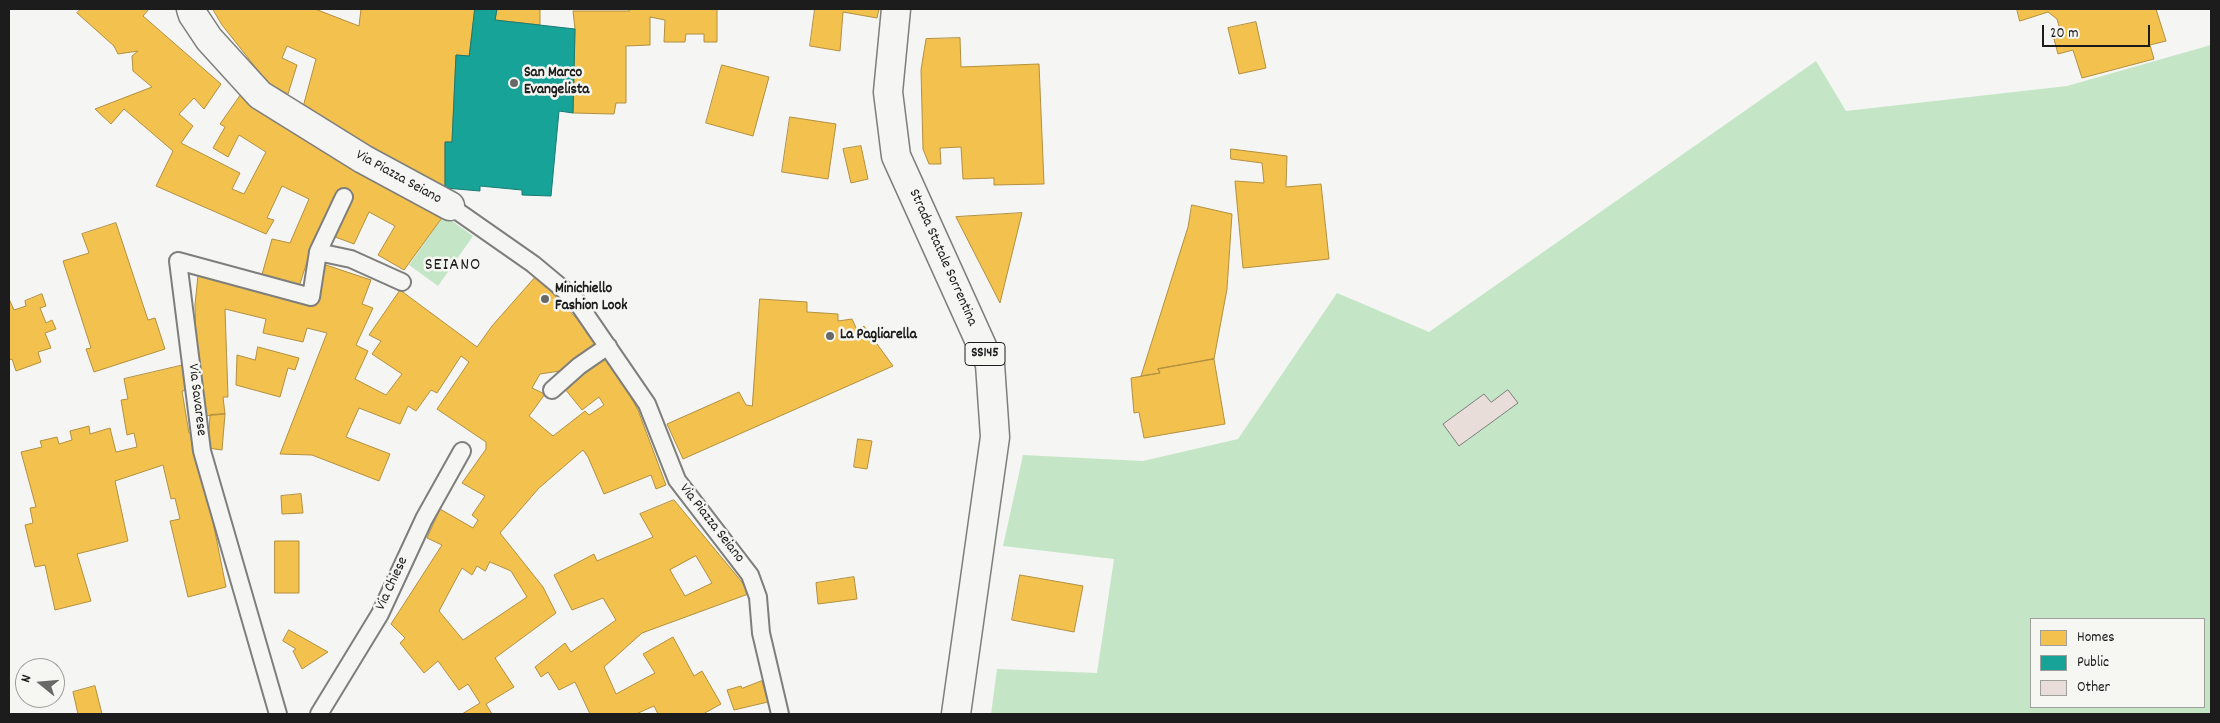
<!DOCTYPE html>
<html>
<head>
<meta charset="utf-8">
<style>
  body { margin:0 }
  #map { position:relative; width:2220px; height:723px; overflow:hidden; background:#f5f5f3; font-family:Dekko,sans-serif }
  canvas { display:block }
  .frame { position:absolute; inset:0; border:10px solid #1c1c1c; pointer-events:none }
  .legend { position:absolute; left:2030px; top:618px; width:175px; height:90px; box-sizing:border-box; background:#f6f6f2; border:1px solid #9f9f9c; margin:0; padding:6px 9px; list-style:none; font-size:15px; color:#1c1c1c }
  .legend li { display:flex; align-items:center; gap:10px; height:25px }
  .legend b { width:25px; border:1px solid #9f9f9c }
  .north { position:absolute; left:15px; top:658px; width:50px; height:50px; box-sizing:border-box; background:#f6f6f2; border:1px solid #9f9f9c; border-radius:50%; rotate:287deg; font-size:14px; font-weight:700; line-height:20px; text-align:center; color:#1c1c1c }
  .north::after { content:''; display:block; margin:auto; width:18px; height:22px; background:#686867; clip-path:polygon(50% 0,100% 100%,50% 72%,0 100%) }
  .scale { position:absolute; left:2042px; top:25px; width:108px; height:22px; box-sizing:border-box; border:2px solid #1c1c1c; border-top:0; padding-left:6px; font-size:15px; line-height:18px; white-space:nowrap; color:#1c1c1c; -webkit-text-stroke:4px #f6f6f2; paint-order:stroke }
</style>
</head>
<body>
<div id="map">
<canvas width="2220" height="723"></canvas>
<div class="frame"></div>
<ul class="legend">
<li><b style="height:14px;background:#f2c14e"></b>Homes</li>
<li><b style="height:14px;background:#17a398"></b>Public</li>
<li><b style="height:14px;background:#e8ddd8"></b>Other</li>
</ul>
<div class="north">N</div>
<div class="scale">20 m</div>
</div>
<script>
const c = document.querySelector('canvas').getContext('2d');
c.lineJoin = 'round';
function fill(path, color) { c.fillStyle = color; c.fill(path, 'evenodd'); }
function stroke(path, color, width, dash) { c.strokeStyle = color; c.lineWidth = width; c.lineCap = dash ? 'butt' : 'round'; c.setLineDash(dash || []); c.stroke(path); }
function drawText(font, color, halo, rows, align = 'center') {
  c.font = font + ' Dekko,sans-serif'; c.lineWidth = 5; c.setLineDash([]); c.textBaseline = 'middle'; c.strokeStyle = halo; c.fillStyle = color; for (const [text, x, y, turn = 0] of rows) {
    c.save(); c.translate(x, y); c.rotate((+turn || 0) * Math.PI / 180); c.textAlign = isNaN(turn) ? turn : align; if (halo) c.strokeText(text, 0, 0); c.fillText(text, 0, 0); c.restore();
  }
}
fill(new Path2D(`
  M2211,45v669h-1220l6,-45 100,4 17,-114 -111,-13 20,-91 120,6 95,-22 99,-146 92,39 387,-271 30,50 221,-25zM2031,619h173v88h-173z
  M444,215l29,21 -35,50 -29,-21z`), '#c4e6c6');
const homes = new Path2D(`
  M81,9h68l-6,7 78,68 -17,25 -10,-11 -15,16 14,12 -12,17 59,30 -8,16 12,5 22,-42 -27,-17 -11,22 -15,-9 12,-21 -5,-3 21,-30 203,121 -40,55 -26,-15 17,-29 -26,-14 -15,32 -24,-9 -19,14 -13,41 -37,-12 11,-39 18,4 19,-44 -27,-13 -15,32 7,2 -8,14 -110,-48 17,-35 -49,-42 -13,15 -16,-15 57,-22 -19,-16 -1,-15 6,-5 -20,3 -4,-8 -37,-33z
  M213,9h102l44,17 2,-17h114l-6,47 -13,-1 -4,87h-7v46l-77,-39 -65,-42 13,-48 -29,-13 -5,12 15,7 -9,29 -20,-11 -46,-58z
  M494,9h46v16l-45,-5 2,-11z
  M629,9h88v33h-13v-8h-18l-1,8h-21l1,-22 -15,-3v28l-24,1v57h-10l-2,11 -41,-1 2,-84 -2,-18h56z
  M815,9h64l-2,9 -34,-6 -3,39 -30,-5z
  M2017,9h139l10,32 -16,4 4,14 -72,19 -9,-28 -15,4 -4,-15 8,-3 -5,-17 -9,-7 -28,9z
  M1256,22l10,46 -27,6 -11,-46z
  M960,38l1,29 78,-3 5,120 -50,1v-7l-31,1 -2,-32 -21,1 1,16h-12l-6,-15 -2,-79 5,-31z
  M722,65l47,12 -16,59 -47,-13z
  M790,117l46,7 -8,55 -46,-7z
  M861,146l7,33 -17,4 -8,-34z
  M1231,149l56,7 -1,31 35,-3 8,75 -86,9 -8,-87 29,2 -2,-20 -31,-4z
  M1192,205l40,9 -5,75 -13,70 -56,10 2,4 -19,3 47,-149z
  M1022,213l-22,90 -44,-86z
  M116,223l32,97 7,-2 10,31 -71,23 -8,-23 5,-1 -28,-87 26,-8 -7,-19z
  M323,264l48,16 -9,24 11,4 -17,37 12,6 -13,28 31,16 16,-21 -30,-20 9,-13 -12,-6 31,-45 77,57 15,-21 44,-50 64,67 -24,20 -3,-3 -13,11 -20,3 -8,14 13,6 -16,22 24,20 32,-25 4,4 15,-10 -5,-8 -17,13 -17,-21 42,-35 31,56 28,75 -10,4 -5,-14 -47,19 -16,-37 -5,-7 -44,38 -39,45 43,54 13,26 -61,45 19,29 -28,17 6,10h-30l18,-11 -12,-19 -9,6 -21,-29 -14,12 -24,-30 5,-5 -14,-14 51,-79 -15,-7 13,-29 33,19 5,-8 -6,-5 13,-19 -23,-13 24,-34v-7l-49,-33 32,-47 -8,-6 -24,37 -6,-3 -15,21 -8,-5 -8,18 -41,-16 -13,29 44,17 -11,27 -67,-26 -32,-1 47,-121 -20,-5 -4,14 -40,-9 3,-14 -41,-10 3,88h-5l2,17 -20,2 -9,-67 -1,-44 3,-30 120,27zM490,562l21,9 16,26 -64,43 -24,-29 23,-43 10,7 5,-9 8,5z
  M42,294l4,12 -6,2 6,15 6,-3 4,9 -11,4 6,15 -13,4 3,10 -25,9 -4,-12 -3,1v-61l5,11 12,-4 -1,-5z
  M760,299l47,3v10l31,2v7l14,-2 6,13 6,-6 29,40 -210,93 -16,-35 72,-32 7,13 6,1z
  M258,347l41,11 -4,12 -7,-2 -8,29 -44,-12 1,-30 18,5z
  M1214,359l11,65 -81,14 -5,-26 -5,1 -3,-35 29,-5 -2,-4z
  M184,365l4,25 -6,1 7,42 6,-1 31,155 -38,10 -18,-76 10,-2 -5,-21 -4,1 -8,-34 -48,16 13,60 -51,13 14,47 -36,9 -10,-45 -10,2 -10,-42 8,-2 -3,-15 6,-1 -15,-55 21,-5 -2,-6 17,-4 2,7 13,-4 -2,-9 19,-5 1,8 20,-6 6,24 21,-5 -3,-14 -7,2 -6,-35 7,-1 -4,-20z
  M225,414l-3,36 -14,-2 2,-33z
  M858,439l14,2 -5,28 -13,-2z
  M301,494l2,19 -21,1 -1,-18z
  M674,500l77,93 -109,40 -38,34 12,27 39,-21 -12,-19 30,-17 21,39 8,-5 19,33 -18,10h-45l-4,-8 -18,8h-46l-15,-32 -16,8 -11,-18 -7,5 -6,-10 30,-24 6,9 45,-32 -13,-22 -31,12 -18,-35 40,-21 3,7 56,-24 -13,-23zM696,556l16,27 -27,13 -15,-26z
  M275,541h24v52h-24z
  M1020,575l63,11 -9,46 -62,-12z
  M854,577l3,22 -39,5 -2,-21z
  M289,630l39,22 -26,17 -9,-18 3,-2 -13,-8z
  M762,681l6,21 -34,8 -7,-20 14,-4 1,2z
  M95,686l7,28h-24l-5,-22z`);
fill(homes, '#f2c14e');
stroke(homes, '#b2903f', 1);
const public = new Path2D(`
  M475,9h22l-2,11 80,9 -2,84 -14,-2 -8,85 -29,-1v-5l-42,-4v5l-35,-3v-46h7l4,-87 13,1z`);
fill(public, '#17a398');
stroke(public, '#187a73', 1);
const building = new Path2D(`
  M1508,390l10,13 -59,43 -16,-22 41,-30 7,8z`);
fill(building, '#e8ddd8');
stroke(building, '#7e7e7d', 1);
const service = new Path2D(`
  M450,206l83,58 42,35 72,105 30,76 73,95 8,22 3,36 19,81
  M318,252l26,-55
  M552,390l27,-24 29,-20
  M278,714l-76,-263 -24,-190 133,36 7,-45 33,7 51,23
  M319,714l61,-100 44,-95 38,-68`);
const minor = new Path2D(`
  M191,9l2,6 16,24 51,56 103,64 87,47`);
const primary = new Path2D(`
  M896,9l-8,83 8,64 94,208 5,73 -39,277`);
stroke(service, '#7e7e7d', 20);
stroke(minor, '#7e7e7d', 31);
stroke(primary, '#7e7e7d', 31);
stroke(service, '#f5f5f3', 16);
stroke(minor, '#f5f5f3', 28);
stroke(primary, '#f5f5f3', 28);
for (const [x, y, r, color] of [
  [514,83,5,"#686867"],
  [545,299,5,"#686867"],
  [830,336,5,"#686867"]
]) { const dot = new Path2D(); dot.arc(x, y, r, 0, 2 * Math.PI); c.fillStyle = color; c.fill(dot); stroke(dot, '#f6f6f2', 2); }
for (const [x, y, w] of [
  [985,354,40]
]) { const box = new Path2D(); box.roundRect(x - w / 2, y - 11.5, w, 23, 4); c.fillStyle = '#f6f6f2'; c.fill(box); stroke(box, '#1c1c1c', 1); }
drawText('bold 14px', '#1c1c1c', null, [
  ["SS145",985,354]
]);
drawText('bold 15px', '#1c1c1c', '#f6f6f2', [
  ["San Marco",524,74],
  ["Evangelista",524,91],
  ["Minichiello",555,290],
  ["Fashion Look",555,307],
  ["La Pagliarella",840,336]
], 'left');
drawText('15px', '#1c1c1c', '#f6f6f2', [
  ["Via Piazza Seiano",398,178,29],
  ["Strada Statale Sorrentina",942,258,66],
  ["Via Savarese",196,400,83],
  ["Via Piazza Seiano",711,524,52],
  ["Via Chiese",393,584,-65]
]);
c.letterSpacing = '1px';
drawText('18px', '#1c1c1c', '#f6f6f2', [
  ["SEIANO",453,267]
]);
c.letterSpacing = '0px';
</script>
</body>
</html>
